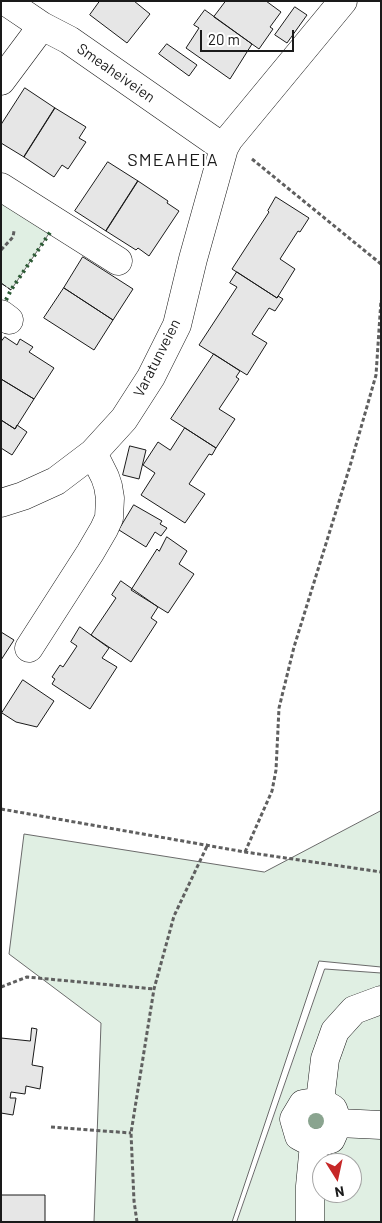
<!DOCTYPE html>
<html>
<head>
<meta charset="utf-8">
<style>
  body { margin:0 }
  #map { position:relative; width:382px; height:1223px; overflow:hidden; background:#fff; font-family:Barlow,sans-serif }
  canvas { display:block }
  .frame { position:absolute; inset:0; border:2px solid #1a1a1a; pointer-events:none }
  .north { position:absolute; left:312px; top:1153px; width:50px; height:50px; box-sizing:border-box; background:#fff; border:1px solid #a3a3a3; border-radius:50%; rotate:170deg; font-size:14px; font-weight:700; line-height:20px; text-align:center; color:#1a1a1a }
  .north::after { content:''; display:block; margin:auto; width:18px; height:22px; background:#c62828; clip-path:polygon(50% 0,100% 100%,50% 72%,0 100%) }
  .scale { position:absolute; left:200px; top:30px; width:94px; height:22px; box-sizing:border-box; border:2px solid #1a1a1a; border-top:0; padding-left:6px; font-size:15px; line-height:18px; white-space:nowrap; color:#1a1a1a; -webkit-text-stroke:4px #fff; paint-order:stroke }
</style>
</head>
<body>
<div id="map">
<canvas width="382" height="1223"></canvas>
<div class="frame"></div>
<div class="north">N</div>
<div class="scale">20 m</div>
</div>
<script>
const c = document.querySelector('canvas').getContext('2d');
c.lineJoin = 'round';
function fill(path, color) { c.fillStyle = color; c.fill(path, 'evenodd'); }
function stroke(path, color, width, dash) { c.strokeStyle = color; c.lineWidth = width; c.lineCap = dash ? 'butt' : 'round'; c.setLineDash(dash || []); c.stroke(path); }
function drawText(font, color, halo, rows, align = 'center') {
  c.font = font + ' Barlow,sans-serif'; c.lineWidth = 4; c.setLineDash([]); c.textBaseline = 'middle'; c.strokeStyle = halo; c.fillStyle = color; for (const [text, x, y, turn = 0] of rows) {
    c.save(); c.translate(x, y); c.rotate((+turn || 0) * Math.PI / 180); c.textAlign = isNaN(turn) ? turn : align; if (halo) c.strokeText(text, 0, 0); c.fillText(text, 0, 0); c.restore();
  }
}
const green = new Path2D(`
  M1,195l51,34 -41,61 -10,-7z
  M381,811v156l-62,-6 -87,261h-138l7,-199 -92,-69 15,-120 240,38z
  M325,969l56,4v249h-144zM322,1163h30v30h-30z`);
fill(green, '#e0efe3');
stroke(green, '#6a6a6a', 1);
const building = new Path2D(`
  M100,1h34l16,13 -23,29 -37,-28z
  M226,1h40l15,11 -11,15 3,2 -14,20 -45,-32z
  M295,7l12,8 -20,28 -12,-8z
  M205,10l47,34 -22,35 -44,-31 13,-20 -5,-3z
  M167,44l30,21 -8,11 -30,-22z
  M25,88l30,20 -31,49 -23,-14v-18z
  M55,108l31,19 -7,11 7,4 -18,27 -6,-4 -8,12 -30,-20z
  M108,162l30,19 -32,50 -31,-20z
  M138,181l30,20 -1,2 12,8 -30,45 -11,-8 -2,2 -30,-19z
  M276,197l33,21 -9,14 -2,-1 -18,28 15,10 -18,29 -45,-29 37,-57 -1,-1z
  M83,257l50,32 -20,31 -49,-32z
  M237,272l40,26 1,-2 5,3 -8,12 -6,-3 -17,26 15,9 -20,32 -48,-30 38,-58 -7,-4z
  M64,288l49,32 -19,30 -50,-32z
  M5,337l12,8 3,-6 13,8 -4,5 25,16 -20,31 -33,-20v-37z
  M214,354l26,17 -4,6 3,2 -20,30 16,10 -19,29 -45,-29z
  M1,379l33,20 -19,30 -14,-9z
  M1,420l14,9 2,-4 10,7 -15,23 -11,-7z
  M185,428l31,20 -4,7 -3,-1 -20,30 16,10 -20,29 -44,-28 14,-22 -12,-8 15,-23 12,8z
  M130,446l16,4 -7,29 -16,-4z
  M134,505l28,16 -2,3 7,4 -6,8 -6,-4 -9,15 -27,-17z
  M167,537l20,14 -8,13 15,10 -26,39 -37,-23 26,-41 2,2z
  M121,581l37,26 -7,11 6,4 -26,40 -40,-27 25,-37 -4,-3z
  M80,627l29,21 -7,10 15,9 -27,42 -38,-25 3,-5 -3,-2 8,-12 3,2 14,-21 -6,-4z
  M1,632l13,8 -13,20z
  M23,680l31,21 -17,26 -21,-5 -14,-9z
  M32,1028l5,1 -5,36 11,2 -3,22 -14,-3 -1,8 -14,-2 -1,6h6l-3,17 -12,-2v-75l29,3z
  M1,1195h44v27h-44z`);
fill(building, '#e6e6e6');
stroke(building, '#1a1a1a', 1);
const minor = new Path2D(`
  M5,1l37,25 27,14 155,108
  M1,81l41,-55
  M1,187l117,74
  M1,314l8,6
  M1,503l22,-7 33,-15 37,-28 31,-34 27,-42 26,-52 16,-66 31,-111 5,-9 114,-138
  M29,648l61,-95 14,-24 5,-11 1,-20 -2,-12 -3,-9 -12,-24
  M320,1101l13,8 5,14 -7,16 -17,5 -15,-8 -5,-17 9,-15z
  M320,1101l5,-42 10,-28 19,-21 27,-10
  M338,1123l43,2
  M310,1222v-36l4,-42`);
stroke(minor, '#1a1a1a', 29);
stroke(new Path2D(`
  M252,159l129,105
  M1,250l12,-13 1,-6
  M1,809l244,43 136,20
  M245,852l27,-61 4,-21 3,-62 15,-61 56,-181 26,-91 5,-75
  M1,987l26,-10 127,12
  M51,1127l80,6
  M137,1222l-3,-21 -3,-68 23,-144 20,-73 34,-72`), '#5f5f5f', 3, [4, 2.5]);
stroke(minor, '#fff', 28);
stroke(new Path2D(`
  M6,300l5,-10 40,-59`), '#2b5a34', 4, [2.5, 4]);
stroke(new Path2D(`
  M1,283l10,7`), '#1a1a1a', 1, [6, 2.5]);
c.fillStyle = '#8aa48f';
for (const [x, y] of [
  [316,1121]
]) { c.beginPath(); c.arc(x, y, 8, 0, 2 * Math.PI); c.fill(); }
drawText('15px', '#1a1a1a', '#fff', [
  ["Smeaheiveien",116,73,35],
  ["Varatunveien",157,358,-63]
]);
c.letterSpacing = '1px';
drawText('18px', '#1a1a1a', '#fff', [
  ["SMEAHEIA",173,160]
]);
c.letterSpacing = '0px';
</script>
</body>
</html>
